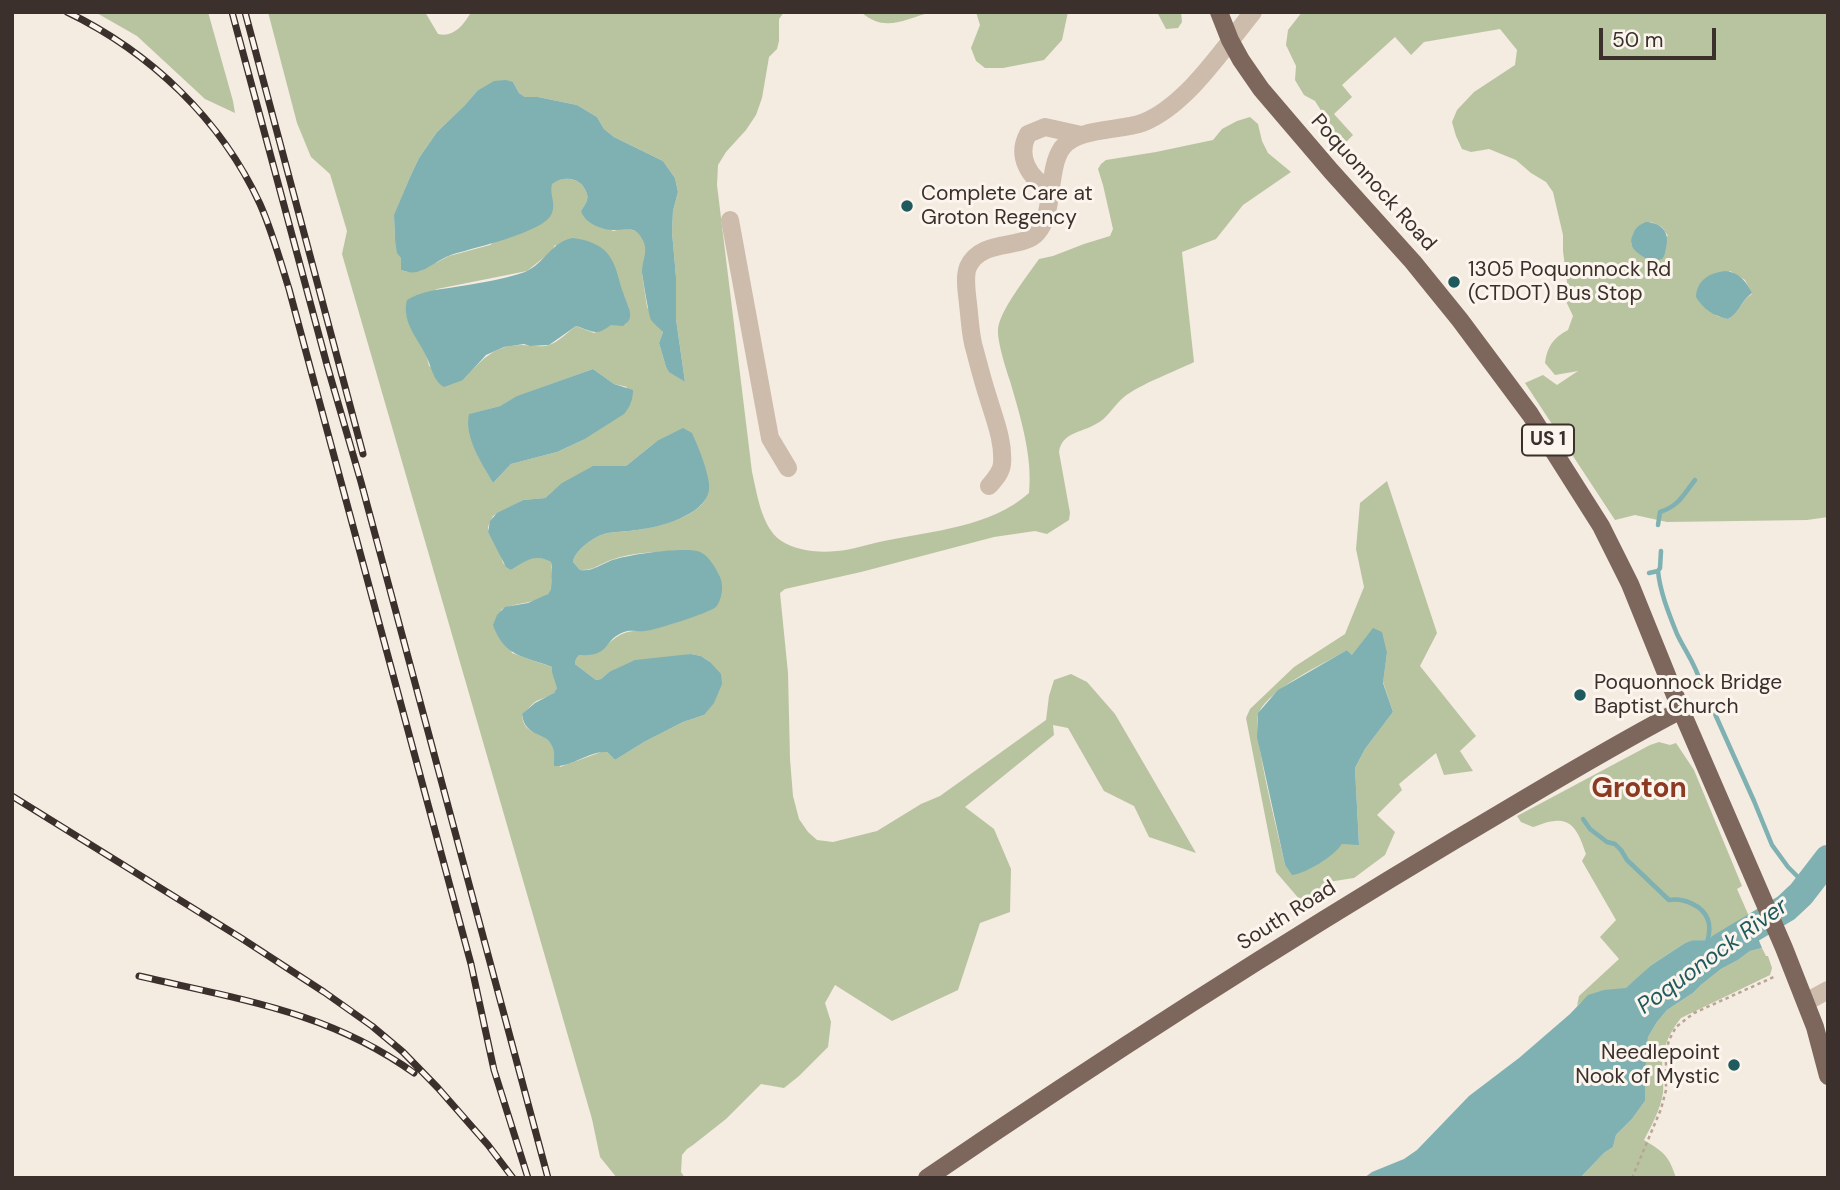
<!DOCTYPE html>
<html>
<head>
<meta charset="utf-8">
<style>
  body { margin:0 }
  #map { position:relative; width:1840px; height:1190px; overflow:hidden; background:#f4ebe1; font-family:"DM Sans",sans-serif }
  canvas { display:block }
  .frame { position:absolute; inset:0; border:14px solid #3b302b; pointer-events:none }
  .scale { position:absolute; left:1599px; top:28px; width:117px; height:32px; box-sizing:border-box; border:4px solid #3b302b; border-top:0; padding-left:9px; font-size:21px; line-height:24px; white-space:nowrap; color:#3b302b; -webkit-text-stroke:5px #fbf5ee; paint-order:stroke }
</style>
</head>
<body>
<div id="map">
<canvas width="1840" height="1190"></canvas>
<div class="frame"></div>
<div class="scale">50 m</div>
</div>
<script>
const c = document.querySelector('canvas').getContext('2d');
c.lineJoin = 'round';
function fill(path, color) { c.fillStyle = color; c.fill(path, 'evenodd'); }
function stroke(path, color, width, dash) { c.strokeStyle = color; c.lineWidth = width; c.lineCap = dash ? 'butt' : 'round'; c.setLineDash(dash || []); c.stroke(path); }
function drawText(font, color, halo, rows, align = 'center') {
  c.font = font + ' "DM Sans",sans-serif'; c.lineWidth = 6; c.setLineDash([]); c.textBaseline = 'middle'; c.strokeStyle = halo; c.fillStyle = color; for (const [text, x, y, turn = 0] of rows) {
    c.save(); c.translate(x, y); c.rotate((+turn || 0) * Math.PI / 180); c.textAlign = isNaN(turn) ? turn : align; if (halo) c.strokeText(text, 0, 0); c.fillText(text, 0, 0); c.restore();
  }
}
fill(new Path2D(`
  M95,12h113l25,89 2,12 -30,-14 -68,-63z
  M268,12h157l13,22c15,4 26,-9 33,-22h313l-5,7v22l-2,8 -8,8 -7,41 -6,17 -10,15 -20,22 -8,13 -1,20 35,287c5,21 9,54 28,68 16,11 38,13 57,11 15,-1 31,-7 47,-10 48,-10 107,-14 145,-48 4,-36 -9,-78 -19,-112 -4,-12 -13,-40 -12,-52 2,-19 30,-54 41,-70l14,-3 31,-12 26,-8 3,-7 -10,-44 -5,-16 3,-5 5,-4 50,-8 57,-12 9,-11 15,-8 13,-4 8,7 4,17 6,12 23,19 -48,33 -27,34 -34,13 12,110c-20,10 -54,22 -70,35 -10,8 -16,21 -28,27 -15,9 -34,8 -37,28l11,61 -1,7 -22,14 -12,-3 -41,6 -133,35 -76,17 -5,4 8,80 2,86 3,37 6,23 9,13 9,8 16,2 44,-11 44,-27 19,-8 106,-76 3,-24 5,-16 17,-6 16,8 28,32 81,139 -47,-16 -15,-31 -30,-15 -36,-63 -15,-3 1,10 -89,72 29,22 17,40 -1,43 -30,11 -22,67 -66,31 -57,-36 -10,18 6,19 -3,25 -29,29 -15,12 -23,-4 -35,35 -33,26 -6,4 -5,6 -1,17 4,6h-68l-17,-21 -8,-38 -250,-865 5,-23 -17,-57 -19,-17 -14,-34zM513,82l6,11 6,4h13l39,8 20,12 7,12 10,8 49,24 12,17 3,14 -5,19 -1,21 4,45v42l9,63 -15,-10 -4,-5 -7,-24 4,-11 -16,-25 -5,-34 5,-25 -5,-11 -4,-5 -12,-4 -13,3 -32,-20c3,-5 8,-11 6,-17 -5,-17 -23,-19 -36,-10v13l-61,48 -41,11 -29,15 -13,1 -6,-2v-12l-6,-18 -1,-24 16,-39 9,-19 18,-26 28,-27 12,-14zM555,245l68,50 6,13 -12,16 -6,1 -17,8 -18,-7c-7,5 -19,17 -27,19 -8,3 -19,0 -27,0 -29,0 -41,16 -59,35l-34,-14c-3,-22 -24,-36 -23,-60l31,-17 90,-18 25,-20zM593,369l21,15 13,3 -44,53 -26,12 -46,12 -18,19 -15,-27 -7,-18 -1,-24 30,-8 18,-10zM657,441l41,6c4,15 14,32 9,48 -6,22 -50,32 -70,35 -10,2 -23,1 -33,4 -10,3 -30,17 -31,28l7,8c12,1 20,-6 31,-10 22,-8 48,-8 71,-10l30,59 -67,22c-37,-4 -35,26 -66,24l-3,4 -1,5 21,16 5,-1 8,-7 82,-18 10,2 9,6 -6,53 -21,7 -39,20 -29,18 -8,-8h-6l-41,15c-3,-9 -5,-20 -11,-26 -11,-11 -25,-6 -27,-26 4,-4 9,-10 13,-13 8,-5 24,-6 22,-18 -1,-6 -4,-11 -5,-17l-40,-14 -11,-43c11,-8 45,-6 50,-21 0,0 0,-10 1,-11 0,-6 0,-10 -1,-16 -16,-9 -26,-2 -40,8l-8,-7 -3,-11 -12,-20v-5l5,-11 30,-16 22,-2 8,-7 40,-24 33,-1z
  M861,12h72c-28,6 -47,22 -72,0z
  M976,12h92l-6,28 -18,20 -41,8h-18l-9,-7 -5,-13 9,-23z
  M1157,12h24l1,10 -4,6 -12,1z
  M1302,12h526v505l-21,3 -140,2 -32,-7 -20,5 -90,-137 18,-8 14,10 21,-14 -23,4 -10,-12c2,-16 8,-25 23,-33l5,-14 -9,-19 3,-15 -4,-31v-16l-10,-43 -7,-10 -15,-9 -15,-13 -27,-11 -18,3 -9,-3 -6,-13 -4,-14 5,-12 17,-18 41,-27 2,-15 -17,-21 -76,13 -13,13 -16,-18 -53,48 10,12 -18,17 19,21 -10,10 -28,-44 -11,-6 -9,-15 1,-14 -10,-21 2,-15zM1651,222l11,5 6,9 -37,9 2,-11zM1730,271l15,9 7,14c-11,6 -12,19 -24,25l-11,-3 -18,-15z
  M1387,481l50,152 -17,33 56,70 -16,15 13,20 -29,4 -8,-22 -37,31 3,6 -25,25 18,17 -10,23 -31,23 -26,4 -21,26 -31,-36 -30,-154 4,-9 44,-42 51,-33 19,-47 -8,-38 4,-46zM1347,650l5,5 35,-2 -4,29 10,30 -28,37 -10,19 4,76h-17c-13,13 -31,28 -50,30l-7,-9c-5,-25 -35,-137 -26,-153 13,-25 63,-47 88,-62z
  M1659,742l11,3 6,-2 18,27 48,116 -5,3 11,25c-10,16 -21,24 -40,26 -9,1 -15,0 -23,3l-35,23 -24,23c-22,1 -32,2 -49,17l2,-10 40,-37 -19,-22 16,-17 -34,-59 4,-7c-5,-14 -11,-36 -31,-33 -7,0 -15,4 -22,6l-12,-5 -4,-6 133,-71z
  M1762,948l4,8h2l4,12 -2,7 -89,43c-13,16 -19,31 -19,52 0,8 2,15 1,23 -3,17 -11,32 -19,47 20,12 25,16 32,38h-96l24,-25 9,-6 3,-12 16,-16 13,-18v-26l3,-38 9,-15 10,-12 26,-17 8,-8 20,-16 17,-9 12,-9z`), '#b8c4a0');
fill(new Path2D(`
  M506,80l7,2 6,11 6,4h13l39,8 20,12 7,12 10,8 49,24 12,17 3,14 -5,19 -1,21 4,45v42l9,63 -16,-10 -3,-5 -7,-24 4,-11c-4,-4 -9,-8 -12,-12 -2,-3 -8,-41 -9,-47 0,-14 8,-23 -1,-36 -7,-12 -19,-6 -29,-7 -12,-1 -27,-7 -31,-19 3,-5 8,-11 6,-17 -5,-17 -23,-19 -35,-10 -3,11 5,20 -1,31 -9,18 -79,33 -100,40 -12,4 -22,14 -34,17 -6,1 -10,0 -16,-2v-12l-4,-5 -2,-13 -1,-25 16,-38 9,-19 18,-26 28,-27 12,-14 17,-10z
  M1646,222c16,1 24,10 20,26 -1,4 -1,8 -4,11 -2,1 -9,2 -12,2 -10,-7 -24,-12 -17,-27 3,-7 6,-9 13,-12z
  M573,238c13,2 26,5 35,16 10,13 10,27 16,41 2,7 7,14 6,22 -1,5 -3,5 -7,9l-12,-1c-16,12 -18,6 -35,1l-27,19 -19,1 -6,-2 -20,3 -18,8 -23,25 -19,7c-11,-6 -12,-19 -17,-29 -8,-19 -26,-35 -20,-58 13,-8 28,-10 42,-12 24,-4 54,-8 76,-16 19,-8 27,-31 48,-34z
  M1725,271c14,1 21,10 27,22 -11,7 -12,20 -24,26 -14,-3 -25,-10 -32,-22 1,-17 13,-24 29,-26z
  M593,369l21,15 19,6c0,9 -3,17 -9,24l-41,26 -26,12 -46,12 -18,19c-11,-20 -29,-45 -24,-69l31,-8 17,-10z
  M683,428l9,5c6,13 19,44 17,57 -4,26 -50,37 -72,40 -11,2 -23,1 -33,4 -10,3 -30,17 -31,28l7,8c11,2 20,-5 30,-9 14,-6 76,-15 90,-9 10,5 15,15 20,25 4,8 2,23 -4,30 -7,6 -61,23 -71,24 -8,1 -14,-2 -21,1 -22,8 -12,25 -45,23l-3,4 -1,5 21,16 5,-1 8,-7 26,-12 56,-6 10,2 9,6 11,12 1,10 -8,19 -10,12 -21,7 -39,20 -29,18 -8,-8c-19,-1 -34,15 -53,14 0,-5 1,-13 -1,-18 -6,-18 -28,-9 -31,-34l13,-11 19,-10 3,-5 -5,-16v-5c-28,-11 -48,-10 -59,-42l4,-10 8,-8 23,-4 20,-9 3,-5 1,-22 -1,-5c-16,-9 -26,-1 -40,8l-5,-3 -18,-35 2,-11 7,-8 26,-13 22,-2 17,-15 31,-17h33l31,-25z
  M1373,628l9,4 5,21 -4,30 10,29 -28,37 -10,19 4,77 -17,-1c-9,13 -35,29 -50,31l-7,-10 -28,-128 1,-24 20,-23 69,-40 5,5z
  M1748,914l14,34 -12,3 -12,9 -17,9 -20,16 -8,8 -26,17 -10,12 -9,15 -3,38v26l-13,18 -16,16 -3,12 -9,6 -24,25h-216l8,-6 32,-13 13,-9 52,-54 50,-38 51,-44 18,-19 16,-5 22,-2 24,-22 35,-23c8,-4 14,-2 23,-3 19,-1 31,-11 40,-26z`), '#7fb0b2');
stroke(new Path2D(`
  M1658,525l2,-13c19,-6 23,-17 35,-32
  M1661,551l-1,17 -2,3c2,21 11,43 19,63 8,17 19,31 24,50
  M1649,573l9,-2
  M1715,714l39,87 18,44 16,22 19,19
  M1583,819l7,10 17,13 8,2 6,6 6,10 42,40c14,-2 34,5 39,20 3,8 1,16 -1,23`), '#7fb0b2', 4.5);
stroke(new Path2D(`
  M1721,947l65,-39 15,-14 27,-35`), '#7fb0b2', 28);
stroke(new Path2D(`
  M1632,1178l29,-69 5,-19v-38l3,-12 7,-13 18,-14 82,-37`), '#b9a596', 2.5, [3.5, 3.5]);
stroke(new Path2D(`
  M1050,188c-21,-9 -34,-32 -22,-54l17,-7 36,8
  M730,220l40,218 18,30
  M989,486c6,-7 12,-13 13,-22 2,-23 -8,-46 -14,-67 -5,-15 -9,-31 -13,-46 -5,-15 -5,-32 -7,-47 -1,-11 -4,-27 0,-37 13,-29 54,-17 69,-34 18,-20 10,-64 25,-85 14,-20 58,-17 80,-25 44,-17 81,-74 111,-111
  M1806,1002l22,-12`), '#cdbbac', 18);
stroke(new Path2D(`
  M1219,12l11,28 11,20 20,29 70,82 82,91 47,58 70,94 71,112 29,58 51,126 103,238 31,79 13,49
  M927,1178c173,-118 349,-231 528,-338 75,-44 149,-90 226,-130`), '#7d675c', 18);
const rail = new Path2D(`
  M67,12c83,40 154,107 193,192 12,27 20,56 29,85l182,675 23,106 34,108
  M232,12l95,353 34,117 187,696
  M245,12l118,442
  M12,796l229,142 83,54 48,34 31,26 35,36 50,57 25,33
  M139,976c99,23 191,36 275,97`);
stroke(rail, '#3b302b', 7);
stroke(rail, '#fbf5ee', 4.5, [13]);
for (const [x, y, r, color] of [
  [907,206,7,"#1f5a5e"],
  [1454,282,7,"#1f5a5e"],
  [1580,695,7,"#1f5a5e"],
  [1734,1065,7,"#1f5a5e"]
]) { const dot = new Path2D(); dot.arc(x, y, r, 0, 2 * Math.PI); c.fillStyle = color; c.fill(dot); stroke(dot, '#fbf5ee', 2.5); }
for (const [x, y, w] of [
  [1548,440,52]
]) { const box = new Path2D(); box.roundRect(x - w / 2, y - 15.5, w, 31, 5); c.fillStyle = '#fbf5ee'; c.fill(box); stroke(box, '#3b302b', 2); }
drawText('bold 19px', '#3b302b', null, [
  ["US 1",1548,440]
]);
drawText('21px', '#3b302b', '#fbf5ee', [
  ["Poquonnock Road",1373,183,48],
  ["South Road",1287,916,-32]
]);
drawText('21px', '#3b302b', '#fbf5ee', [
  ["Complete Care at",921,194],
  ["Groton Regency",921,218],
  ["1305 Poquonnock Rd",1468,270],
  ["(CTDOT) Bus Stop",1468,294],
  ["Poquonnock Bridge",1594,683],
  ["Baptist Church",1594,707],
  ["Needlepoint",1720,1053,"right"],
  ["Nook of Mystic",1720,1077,"right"]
], 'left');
drawText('italic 23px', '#1f5a5e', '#fbf5ee', [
  ["Poquonock River",1713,957,-36]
]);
drawText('bold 28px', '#8c3b22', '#fbf5ee', [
  ["Groton",1639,790]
]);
</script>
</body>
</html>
